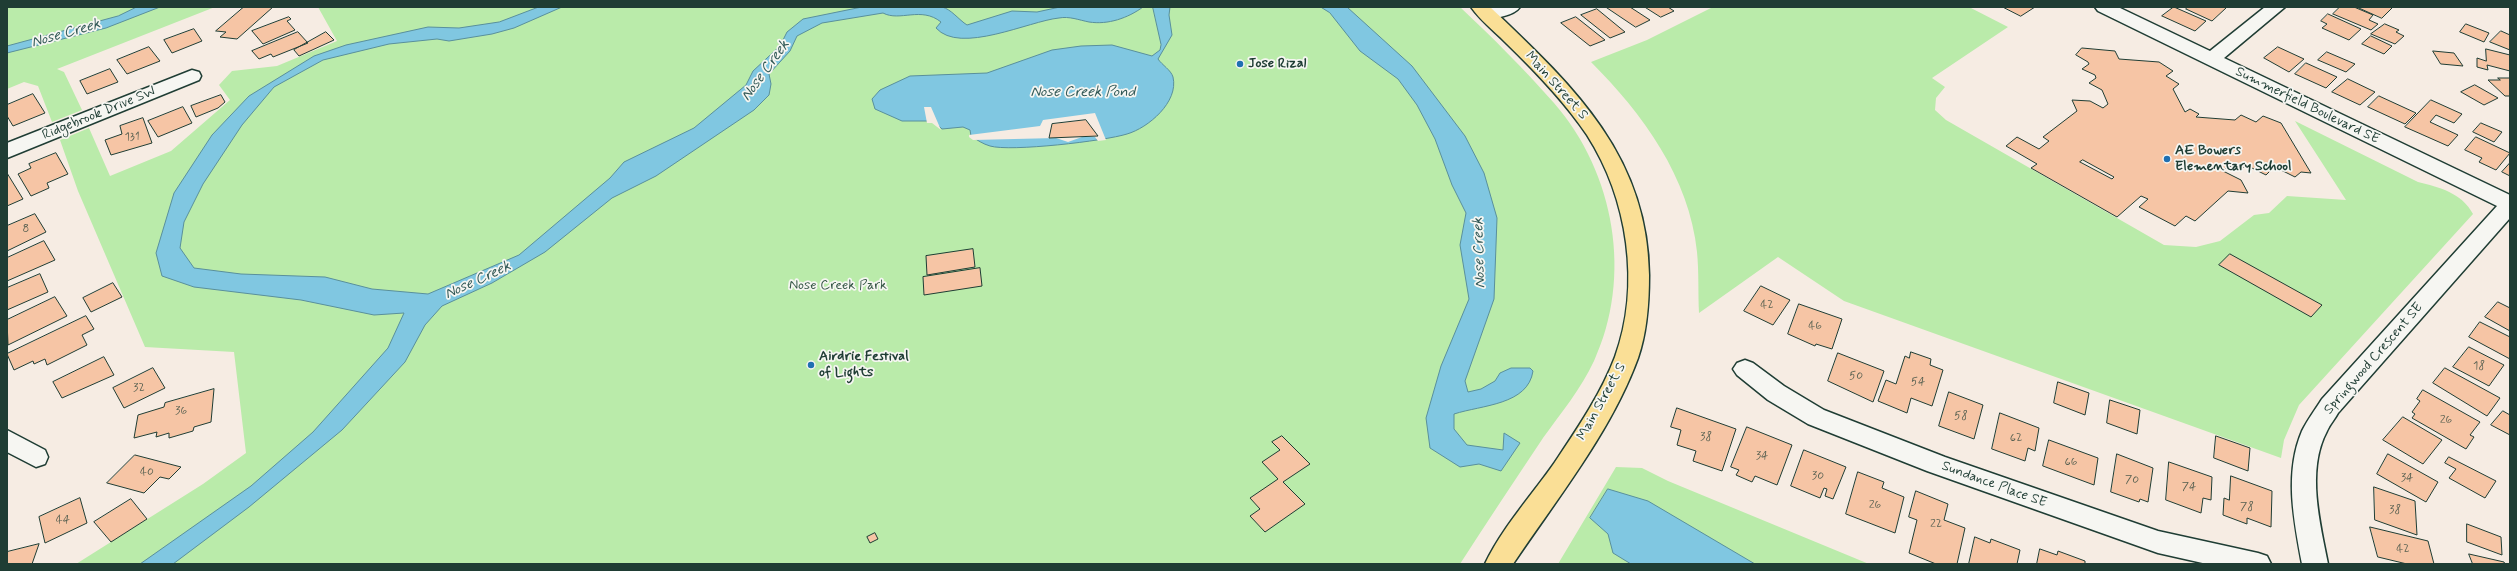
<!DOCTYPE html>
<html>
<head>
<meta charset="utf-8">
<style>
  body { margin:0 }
  #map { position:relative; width:2517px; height:571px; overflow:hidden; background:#f6ece3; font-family:Mynerve,sans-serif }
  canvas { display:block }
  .frame { position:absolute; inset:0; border:8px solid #1f3d34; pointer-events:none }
</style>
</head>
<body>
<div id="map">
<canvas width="2517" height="571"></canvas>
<div class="frame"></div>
</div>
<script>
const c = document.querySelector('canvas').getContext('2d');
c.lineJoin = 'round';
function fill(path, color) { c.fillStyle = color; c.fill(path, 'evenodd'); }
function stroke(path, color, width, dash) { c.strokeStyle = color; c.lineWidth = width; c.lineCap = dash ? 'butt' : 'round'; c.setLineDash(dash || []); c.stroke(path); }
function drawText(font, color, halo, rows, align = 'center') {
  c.font = font + ' Mynerve,sans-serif'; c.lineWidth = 3.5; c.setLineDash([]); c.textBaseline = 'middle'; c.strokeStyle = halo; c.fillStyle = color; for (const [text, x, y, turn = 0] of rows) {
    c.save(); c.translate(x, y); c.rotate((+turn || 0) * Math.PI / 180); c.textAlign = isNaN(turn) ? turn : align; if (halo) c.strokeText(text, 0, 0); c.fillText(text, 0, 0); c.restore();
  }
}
fill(new Path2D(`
  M7,7h208l-158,62 7,3 18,38 -30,12 -14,-36 -14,-4 -17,7z
  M318,7h1142c32,30 65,63 94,96 61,70 79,174 40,258 -13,28 -33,52 -51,77 -28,42 -56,84 -83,126h-1384l127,-80 43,-31 -12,-101 -89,-5 -67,-156 -18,-51 29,-12 21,48 61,-25 59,-51 -11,-15 13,-14 45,-5 60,-25z
  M1713,7h256l39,20 -76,51 13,9 -9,11 -1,12 11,10 218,125 32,2 24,-6 34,-26 15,-2 18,-17 59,4 -51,-79 123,61c21,5 44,11 55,32l-174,191 -15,35 -3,18 -437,-157 -66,-44 -79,56c-1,-20 0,-41 -2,-61 -8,-75 -54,-138 -106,-190l56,-22z
  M1616,467l26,1 26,13 201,83h-311z`), '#baebaa');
const water = new Path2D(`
  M137,7h23l-54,21 -99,25v-7l111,-30z
  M539,7h23l-48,21 -22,6 -43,7 -12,-2 -48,5 -66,16 -49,27 -32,38 -39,59 -19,38 -4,26 14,20 47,6 84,3 47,12 56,5 91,-39 91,-77 14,-16 70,-34 52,-43 7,-14 27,-25 7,-14 16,-13 59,-12h80c9,2 17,13 25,18l45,-14 25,1 23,-5h83c-15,11 -35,18 -54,15 -10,-2 -20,-6 -30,-4 -30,3 -99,37 -123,10l5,-6c-20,-16 -41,0 -58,-9l-61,10 -25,13 -7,15 -21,23 2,10 -2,11 -15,15 -98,66 -44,22 -67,54 -53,31 -50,23 -17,19 -20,37 -63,68 -93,77 -76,57h-33l111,-78 62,-54 75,-84 16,-35 -30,2 -73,-15 -107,-13 -32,-11 -6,-23 18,-60 38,-58 37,-39 65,-40 32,-11 82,-18 31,1 40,-6z
  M1153,7h17l-1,8 3,20 -14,24c4,6 13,11 15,18 6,25 -25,51 -46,57 -22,7 -117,18 -137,12 -7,-2 -13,-6 -19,-10l-1,-6 -7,-3 -21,2 -9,-8h-31l-27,-12 -3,-10 8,-9 30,-14 77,-3 65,-23 29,-4 31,-1 40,11 8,-6 1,-5z
  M1321,7h26l65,59 53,70 19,37 13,45 -3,81 -29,82 3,11 13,-3 14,-8 5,-8 11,-5h19l3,3c-5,34 -51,34 -79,43v15l13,16 36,5 1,-17 16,10 -19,28 -22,-7 -19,3 -30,-19 -4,-30 15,-52 28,-67 -9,-54 6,-32 -14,-28 -17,-46 -18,-34 -19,-26 -38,-28 -30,-38z
  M1608,489l40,12 107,63h-124l-18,-11 -5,-19 -18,-16z`);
fill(water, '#80c7e1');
stroke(water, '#59909c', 1);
fill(new Path2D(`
  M924,107h7l10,23 -9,-7h-5z
  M1095,113l11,27 -8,1 -3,-4h-13l-14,5 -12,-4 -83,2 -4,-3v-2l71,-9 3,-6z`), '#f6ece3');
const building = new Path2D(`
  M244,7h29l-36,32 -17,-2 6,-5 -10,-1z
  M1606,7h24l20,13 -14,7z
  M1645,7h23l6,4 -13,6z
  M2003,7h32l-14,9z
  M2174,7l32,14 -11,10 -33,-15z
  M2188,7h37l1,1 -14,13 -26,-12z
  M2340,7h14l19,8 -4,5 9,4 -7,6 -38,-16z
  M2357,7h36l-11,11z
  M1597,9l28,23 -15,6 -29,-23z
  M2328,14l33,15 -12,11 -27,-12 5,-4 -6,-3z
  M289,17l2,2 -4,2 8,9 -32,14 -11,-13z
  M1576,17l29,23 -15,6 -29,-23z
  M2385,24l14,6 -3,2 8,4 -9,8 -24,-10z
  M2466,24l23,9 -5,9 -24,-10z
  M194,29l8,12 -30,12 -8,-13z
  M2501,31l9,4v15l-20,-8z
  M298,32l10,11 -35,14 -2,-3 -12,5 -7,-8z
  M326,32l8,8 -35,16 -5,-6z
  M2371,36l21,10 -8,8 -22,-10z
  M149,47l11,14 -33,13 -10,-14z
  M2278,47l26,12 -15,13 -25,-14z
  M2082,48l33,3 4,8 40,3 14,9 -7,5 13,8 -6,5 12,23 5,-3 9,5 -3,3 39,3 6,-5 15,7 7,-6 18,7 30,50 -10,-1 -6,5 -14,-7 -9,-1 -6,6 -14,-7 -24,-2 -5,5 18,9 7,13 -20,-2 -33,30 -9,-5 -11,10 -36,-19 9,-8 -7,-3 -24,21 -86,-49 6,-4 -31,-18 11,-9 22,12 10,-8 -6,-4 34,-26 -5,-11 18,1 13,7 5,-4 -6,-14 -13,-7 7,-5 -1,-3 -13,-6 7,-5 -1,-2 -12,-7zM2083,160l31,17 -2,2 -32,-17z
  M2486,49l24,6v16l-23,-6 1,5 -11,-3v-9l9,3z
  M2433,51l21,2 9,13 -22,-2z
  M2327,52l28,12 -9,8 -28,-12z
  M2306,63l31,14 -11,11 -31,-14z
  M110,69l8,13 -31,12 -7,-13z
  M2498,78h12v18h-5l-17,-16h12z
  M2348,79l27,13 -15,13 -28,-13z
  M2475,85l23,13 -14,7 -23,-13z
  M33,94l12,19 -32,13 -6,-10v-11z
  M221,95l4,7 -7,6 -22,9 -5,-11z
  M2379,96l37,17 -11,11 -37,-17z
  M2431,100l31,14 -8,9 -18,-8 -6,7 28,13 -10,11 -43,-19z
  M183,107l9,16 -34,14 -10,-16z
  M143,118l9,25 -41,12 -6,-15 17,-6 -2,-8z
  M1086,120l12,16 -49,2 3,-14z
  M2481,123l21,9 -8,10 -21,-10z
  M2476,137l34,16 -14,17 -17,-8 3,-4 -17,-8z
  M56,153l12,21 -21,9 2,5 -18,8 -13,-22 13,-6 -2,-4z
  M2510,163v13l-8,-4z
  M7,173l16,26 -16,7z
  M35,214l11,18 -39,19v-25z
  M44,241l11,19 -48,21v-23z
  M973,249l2,18 -48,8 -1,-19z
  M2230,254l92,51 -11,12 -92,-52z
  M980,268l2,18 -58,9 -1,-18z
  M40,274l8,18 -41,18v-22z
  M113,283l9,14 -31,15 -8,-14z
  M1761,286l29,14 -17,25 -29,-14z
  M55,297l12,19 -59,29 -1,-25z
  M2498,302l12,6v23l-25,-14z
  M1799,304l43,15 -10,30 -16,-5 -1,2 -27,-12z
  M86,316l8,13 -12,6 5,10 -40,20 -2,-6 -11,5 -1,-3 -19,9 -7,-16z
  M2480,322l30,15v22l-41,-22z
  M2469,347l35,18 -15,21 -36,-19z
  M1911,352l20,7 -1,6 13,5 -11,36 -21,-8 -4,15 -29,-12 8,-21 10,4 9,-28 4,2z
  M1838,353l46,18 -11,31 -45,-21z
  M104,357l10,18 -52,23 -9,-16z
  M153,368l12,20 -41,20 -11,-20z
  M2445,368l55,30 -13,18 -54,-33z
  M2058,382l31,11 -4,22 -31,-12z
  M214,389l-3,33 -17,5 -1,4 -24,7v-5l-13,4 1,-5 -23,6 4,-23 26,-8 1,-4z
  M2423,390l57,32 -10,13 4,2 -8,12 -54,-31 3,-4 -3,-2 8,-11 -3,-2z
  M1949,392l34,13 -9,34 -35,-13z
  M2110,400l30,10 -3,24 -30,-11z
  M1677,408l59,21 -14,42 -29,-10 3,-10 -19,-6 4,-15 -10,-3z
  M2503,411l7,4v20l-19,-10z
  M2000,413l39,15 -4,23 -7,-3 -3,13 -33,-12z
  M2403,417l39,23 -19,24 -40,-24z
  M1747,427l45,18 -15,40 -22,-9 -3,6 -16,-7 3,-5 -8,-3z
  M1282,436l28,28 -27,18 22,22 -40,28 -15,-16 10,-7 -10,-11 28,-19 -16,-17 18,-12 -8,-8z
  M2216,436l34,12 -2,23 -34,-13z
  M2049,440l49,18 -4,27 -51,-19z
  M1804,450l42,17 -13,32 -8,-3 2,-7 -3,-1 -4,10 -29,-12z
  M2117,454l36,14 -5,34 -8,-3 -1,3 -28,-10z
  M2388,454l50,28 -12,20 -49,-28z
  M135,455l46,12 -12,12 -9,-2 -16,16 -37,-10z
  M2449,457l47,24 -11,17 -36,-20 7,-9 -11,-6z
  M2169,462l43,15 -1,23 -8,-2 -2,15 -35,-13z
  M1858,472l26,10 -2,6 22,9 -9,36 -49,-19z
  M2231,476l41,15 -1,36 -24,-9v6l-24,-9 1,-17 5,2z
  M2374,487l41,14 2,34 -42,-15z
  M1916,491l32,13 -4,16 21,8 -8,36h-21l-27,-11 8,-33 -8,-3z
  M80,498l7,25 -42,20 -6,-26z
  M131,499l16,20 -36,23 -17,-20z
  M2467,524l34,13 1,18 -35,-13z
  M2370,527l58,14 6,23h-27l-29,-7z
  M875,533l3,6 -8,4 -3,-6z
  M1975,537l15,6 1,-4 29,11 -3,14h-48z
  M39,544l-7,20h-25v-12z
  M2040,549l17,6 1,-4 27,10v3h-48z
  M2469,554l35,8 1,2h-32z`);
fill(building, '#f6c5a5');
stroke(building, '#1f3d34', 1);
const minor = new Path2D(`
  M1492,7h28c-6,9 -29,13 -38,11l-3,-4 3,-4z
  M2095,7h23l92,44 55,-44h20l-61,51 286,137v23l-172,195c-3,6 -8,11 -11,18 -21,39 -7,92 1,133h-26c-8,-43 -18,-91 0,-133 6,-12 13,-21 20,-32l175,-193 -399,-195z
  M192,70l7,2 2,4 -2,4 -192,78v-15z
  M1745,360l8,3 31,23 40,24 121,47 213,74 100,22 9,3 4,8h-64l-49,-11 -231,-82 -119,-47 -40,-24 -31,-25 -4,-6 4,-6z
  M7,430l38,20 3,7 -3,7 -9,3 -29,-15z`);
const major = new Path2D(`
  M1471,7h19c82,78 158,148 159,268 0,28 -2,57 -11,83 -27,74 -82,142 -125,206h-28c17,-36 47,-69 70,-102 22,-33 46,-68 60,-105 26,-72 13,-158 -28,-222 -23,-34 -52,-64 -82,-93 -11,-11 -25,-22 -34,-35z`);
stroke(minor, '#1f3d34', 3);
stroke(major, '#1f3d34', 3);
fill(minor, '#f6f6f2');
fill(major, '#fadf96');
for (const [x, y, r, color] of [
  [1240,64,4,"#1f6fb2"],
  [2167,159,4,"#1f6fb2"],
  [811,365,4,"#1f6fb2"]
]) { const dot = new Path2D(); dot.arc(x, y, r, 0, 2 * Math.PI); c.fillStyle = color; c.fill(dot); stroke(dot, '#f6f6f2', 1.5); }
drawText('12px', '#555f50', null, [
  ["131",132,137],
  ["8",26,229],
  ["42",1767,305],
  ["46",1815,326],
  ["18",2479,366],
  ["50",1856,376],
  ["54",1918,382],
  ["32",139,388],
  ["36",181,411],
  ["58",1961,416],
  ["26",2446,420],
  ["38",1706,437],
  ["62",2016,438],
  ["34",1762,456],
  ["66",2071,462],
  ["40",147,472],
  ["30",1818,476],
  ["34",2407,478],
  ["70",2132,480],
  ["74",2189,487],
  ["26",1875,505],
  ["78",2247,507],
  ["38",2395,510],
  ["44",63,520],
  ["22",1936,524],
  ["42",2403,549]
]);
drawText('bold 14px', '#1f3d34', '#f6f6f2', [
  ["Jose Rizal",1248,64],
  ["AE Bowers",2175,151],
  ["Elementary School",2175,167],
  ["Airdrie Festival",819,357],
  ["of Lights",819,373]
], 'left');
drawText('14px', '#1f3d34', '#f6f6f2', [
  ["Main Street S",1556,86,48],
  ["Summerfield Boulevard SE",2307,106,26],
  ["Ridgebrook Drive SW",99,114,-22],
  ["Springwood Crescent SE",2374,359,-49],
  ["Main Street S",1602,402,-61],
  ["Sundance Place SE",1994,485,20]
]);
drawText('14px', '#365746', '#f6f6f2', [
  ["Nose Creek Park",838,286]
]);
drawText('italic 15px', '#325957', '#f6f6f2', [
  ["Nose Creek",66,34,-16],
  ["Nose Creek",766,71,-54],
  ["Nose Creek Pond",1083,93],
  ["Nose Creek",1480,253,-92],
  ["Nose Creek",478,281,-25]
]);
</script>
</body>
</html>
